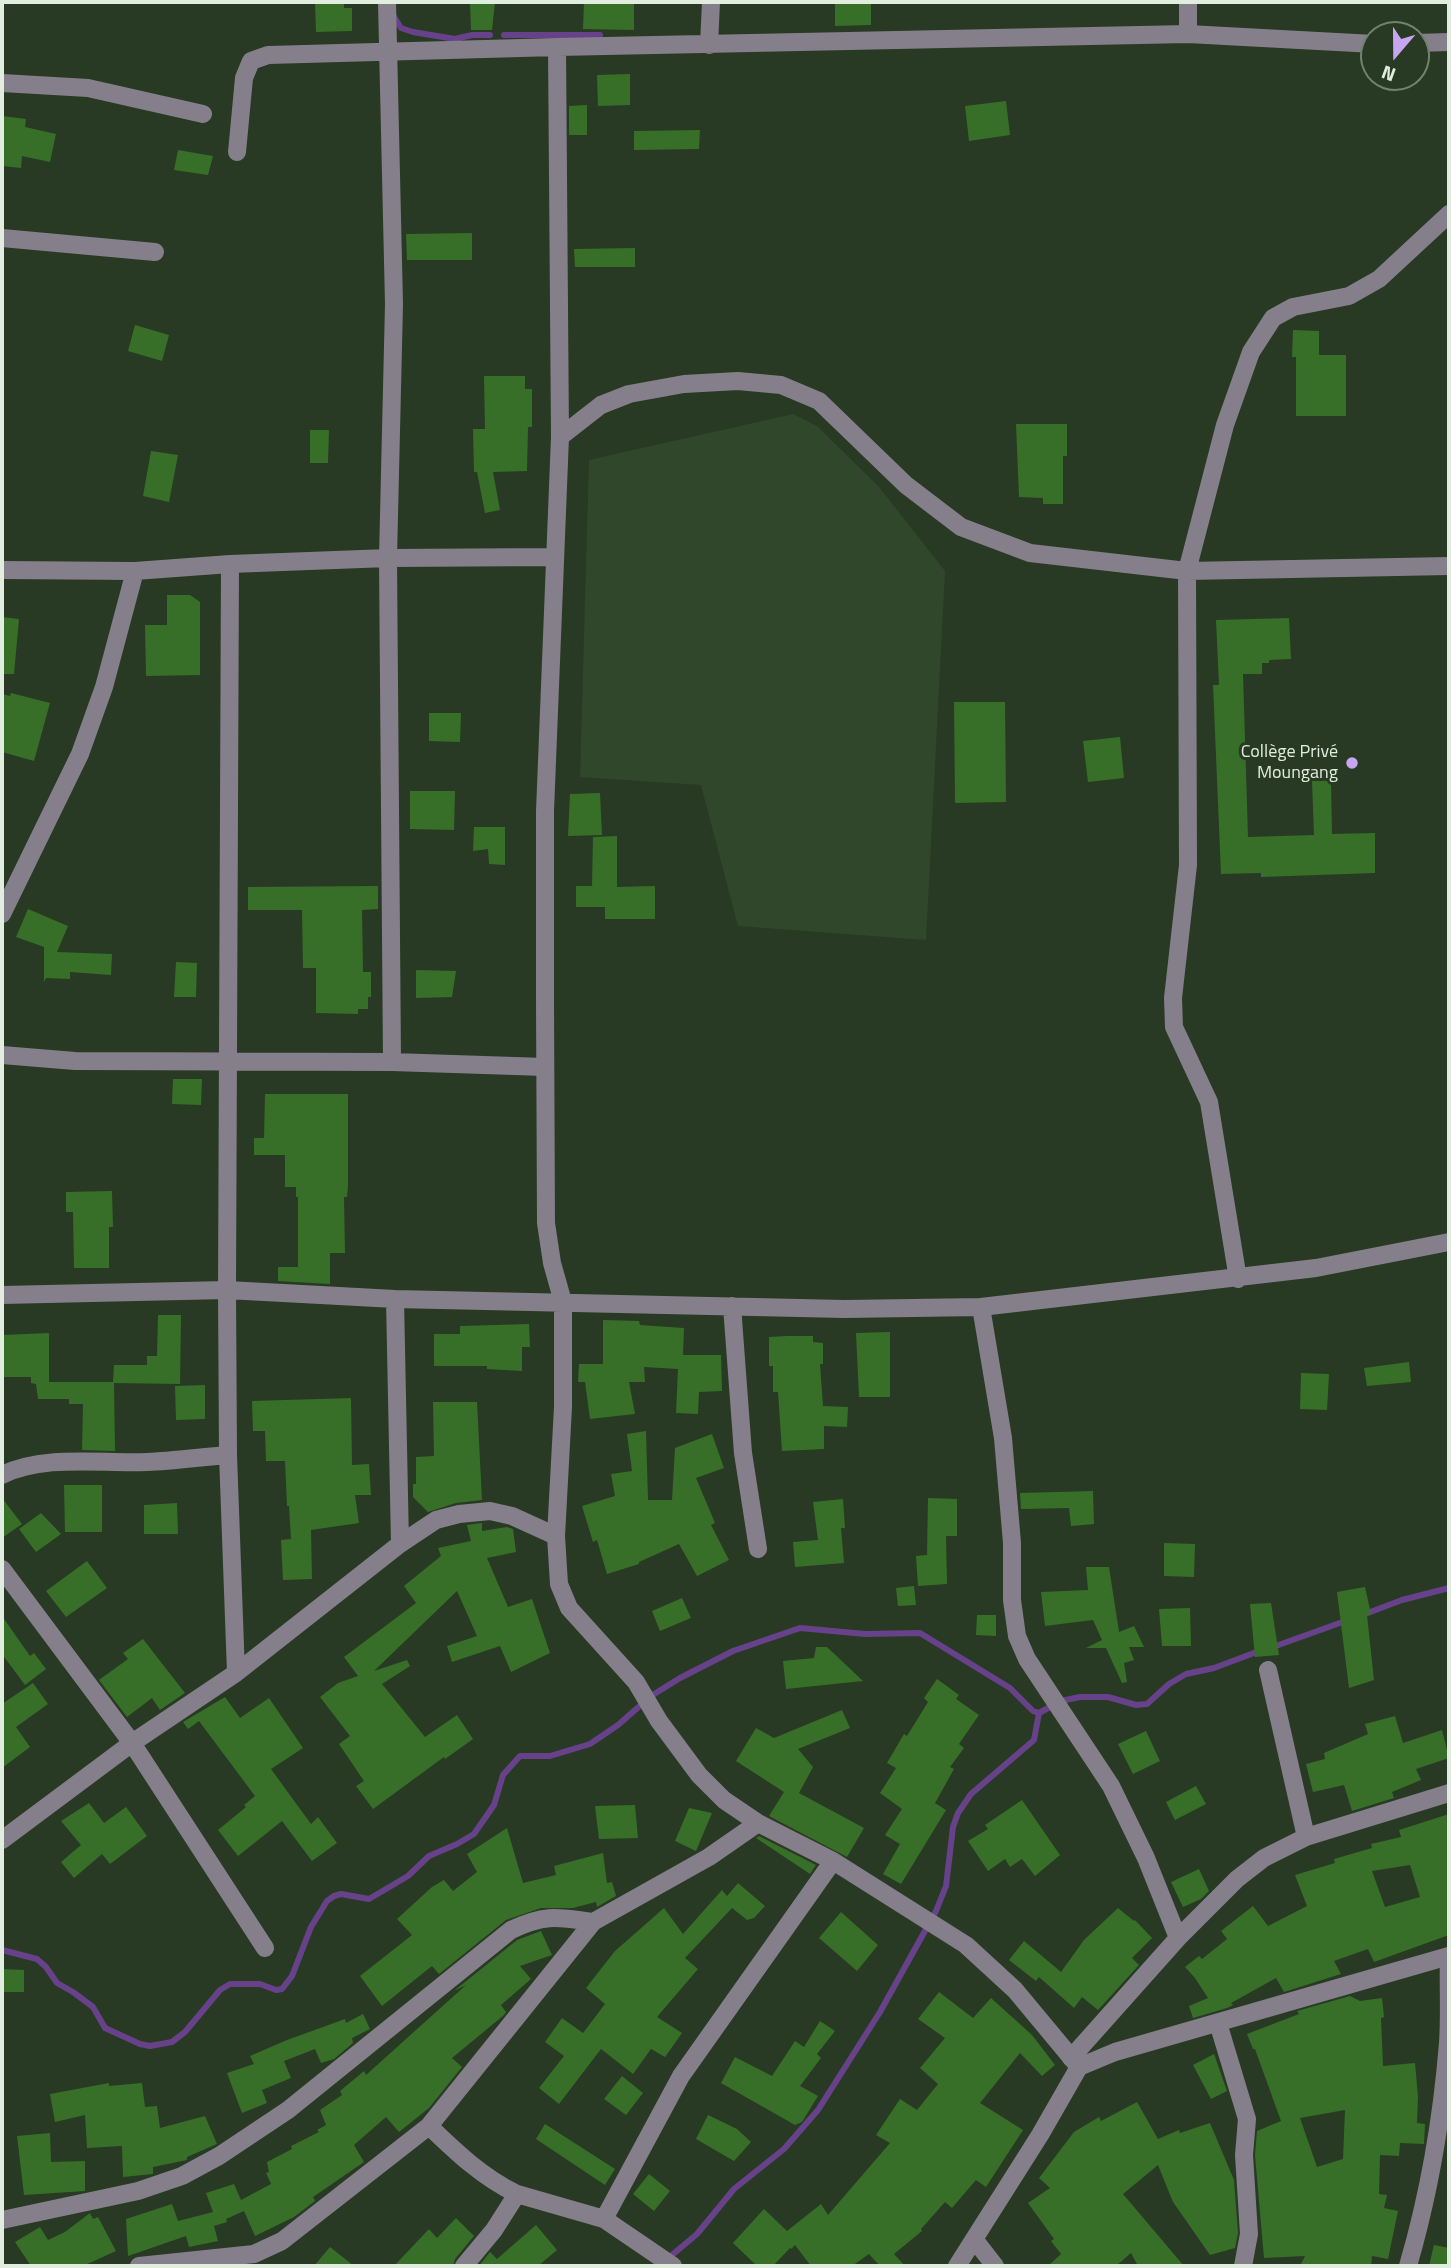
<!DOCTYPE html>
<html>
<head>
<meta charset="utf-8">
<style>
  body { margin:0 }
  #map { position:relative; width:1451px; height:2268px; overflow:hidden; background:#283a23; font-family:"Titillium Web",sans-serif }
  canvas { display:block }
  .frame { position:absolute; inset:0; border:4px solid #e1edde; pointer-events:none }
  .north { position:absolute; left:1360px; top:21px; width:70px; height:70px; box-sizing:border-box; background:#283a23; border:2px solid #72826e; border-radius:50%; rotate:200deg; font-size:19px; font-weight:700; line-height:28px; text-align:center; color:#e1edde }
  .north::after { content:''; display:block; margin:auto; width:24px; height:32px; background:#c8a6ef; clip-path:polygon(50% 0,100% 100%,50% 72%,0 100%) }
</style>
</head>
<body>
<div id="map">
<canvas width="1451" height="2268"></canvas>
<div class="frame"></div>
<div class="north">N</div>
</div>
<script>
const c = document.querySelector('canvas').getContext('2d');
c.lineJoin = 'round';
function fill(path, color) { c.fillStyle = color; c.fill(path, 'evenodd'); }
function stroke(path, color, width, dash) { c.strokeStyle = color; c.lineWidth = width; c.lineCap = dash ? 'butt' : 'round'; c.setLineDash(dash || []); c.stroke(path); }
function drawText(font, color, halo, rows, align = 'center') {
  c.font = font + ' "Titillium Web",sans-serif'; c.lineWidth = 6; c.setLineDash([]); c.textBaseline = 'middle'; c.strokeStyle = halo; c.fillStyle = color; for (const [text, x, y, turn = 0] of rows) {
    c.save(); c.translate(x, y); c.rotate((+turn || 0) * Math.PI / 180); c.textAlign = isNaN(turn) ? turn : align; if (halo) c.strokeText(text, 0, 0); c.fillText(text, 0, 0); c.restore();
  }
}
fill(new Path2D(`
  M793,414l24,12 62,61 66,84 -19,369 -188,-14 -37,-141 -121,-8 9,-317z`), '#31472b');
stroke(new Path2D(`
  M393,15l8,13 12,4 42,7 17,-4h18
  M504,35h96
  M1365,1614l37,-14 47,-12
  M1273,1647l75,-27
  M1039,1713l22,-12 19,-4h28l28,8 11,-1 22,-20 17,-10 28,-6 48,-18
  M2,1950l35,9 9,8 11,16 16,9 20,15 12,21 35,16 10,2 22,-4 13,-10 35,-42 10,-6h30l16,6 6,-1 10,-13 19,-49 16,-26 7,-5 7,-2 28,5 39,-23 21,-20 28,-12 17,-10 20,-29 9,-30 17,-19h30l40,-12 28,-19 33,-29 29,-18 53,-27 67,-23 65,6 55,-1 90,55 23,23 6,2
  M666,2260l31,-26 37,-45 50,-40 34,-39 62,-98 56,-101 10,-25 7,-59 5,-14 13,-19 63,-54 5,-27`), '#67428b', 6);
fill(new Path2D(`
  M315,2h29v6h8v23l-36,1z
  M470,2h25l-3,28h-21z
  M584,2h50v28l-51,-1z
  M835,2h36v23l-36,1z
  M630,74v31l-32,1 -1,-31z
  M1006,101l4,34 -41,6 -4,-35z
  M587,105v30h-18v-29z
  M2,116l24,3 -1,8 31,7 -6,28 -28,-6 -1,12 -19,-2z
  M700,130l-1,19 -65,1v-19z
  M178,150l35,6 -5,19 -34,-5z
  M472,233v27h-65l-1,-26z
  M635,248v19h-60l-1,-18z
  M135,325l34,10 -7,26 -34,-10z
  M1293,330l26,1v24h27v61h-50v-59h-4z
  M484,376h41v13h7v38h-4l-1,44 -34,1 7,38 -15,3 -8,-41h-3l-1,-43h12z
  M1016,424h51v32h-4v48h-20v-6l-24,-1z
  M310,430h19l-1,33h-18z
  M151,451l27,4 -9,47 -26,-6z
  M167,595h23l10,7v73l-54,1 -1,-51h22z
  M2,617l17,2 -5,55h-12z
  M1289,618l2,41 -22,1v3h-7v11h-19l5,163 66,-2 -2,-54 19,-1 1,54 43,-1v40l-114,4v-4l-40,1 -8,-189h6l-3,-65z
  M11,693l39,10 -16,58 -32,-9v-58l8,2z
  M954,702h51l1,100 -51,1z
  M429,713h32l-1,29 -31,-1z
  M1120,737l4,41 -36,4 -5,-41z
  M410,791h45l-1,39 -44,-1z
  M600,793l2,42 -34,1 2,-42z
  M474,827h31v38l-16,-1 -1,-15 -15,2z
  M617,836v51l38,-1v33h-50v-12h-29v-21h16l1,-49z
  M378,886v23l-16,1 1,62h8v25h-3v12h-10v5l-42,-1v-45h-13l-1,-58h-54v-23z
  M28,909l40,17 -11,26 55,2 -1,21 -41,-3v7l-24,-1 -2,4v-35l-28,-10z
  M176,962l21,1 -1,34h-22z
  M416,970l40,1 -4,26 -36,1z
  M173,1079h29l-1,26 -29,-1z
  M265,1094h83v92l-1,11h-3l1,56h-15v31l-52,-3v-14h20v-70h-2v-10h-11v-32h-31v-17h10z
  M112,1191l1,36h-4v41h-35l-1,-56h-7v-20z
  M158,1315h23l-1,69 -66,-1 1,68 -33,-1 1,-46h-14v-5h-31l-2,-15 -5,-1v-6h-29v-42l47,-2v49h64l1,-17h33v-9h10z
  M603,1320l36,1 1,4 44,3 -1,27h38l1,36 -23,1 -1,22 -22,-1 2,-44 -34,-2 1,15h-16l6,32 -45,5 -5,-37h-7l1,-18h24z
  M529,1324l1,23h-8v24l-35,-2v-3h-53v-32h26v-8z
  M890,1332v65h-31l-3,-64z
  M787,1336h26v6l10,1v21h-3l3,42 25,1 -1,20 -23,-1v23l-42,2 -4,-59h-5v-26h-4v-29z
  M1409,1362l2,20 -44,4 -3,-18z
  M1301,1373l28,1 -2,36 -27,-1z
  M205,1385v34l-29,1 -1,-34z
  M351,1398l1,67 17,-1 2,31h-16l4,28 -48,7 1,49 -29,1 -2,-40 10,-1 -2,-33h-2l-2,-45h-19l-1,-30h-12l-1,-30z
  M433,1402h44l5,98 -26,3 -28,9 -15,-15v-13h3v-27l18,-1z
  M646,1431l2,69h24l3,-52 37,-14 12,34 -28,10 19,45 -4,2 18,35 -32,16 -18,-32 -40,18v2l-32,10 -10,-34 -4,2 -11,-36 33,-10 -4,-22 21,-3 -5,-37z
  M64,1485h38v47h-37z
  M1093,1491l1,33 -23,2 -2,-18 -48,1 -1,-16z
  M2,1498l20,26 -20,14z
  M928,1498l29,1v37h-11l1,48 -29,2 -2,-30 11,-1z
  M843,1499l2,29h-4l3,35 -49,4 -2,-25 25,-2 -5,-38z
  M177,1503l1,31h-34v-29z
  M41,1513l20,21 -25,18 -17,-23z
  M482,1523v8l25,-4 6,2 3,23 -29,6 21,49 24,-8 18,54 -39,19 -11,-26 -48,16 -5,-16 30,-10 -20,-45 -83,80 33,-11 3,6 -28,18 43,53 32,-22 16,24 -28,20 -1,-2 -71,52 -17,-23 8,-5 -25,-37 11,-8 -30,-39 18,-14 20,-7 -14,-19 72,-54 -12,-17 37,-30 -3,-8 33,-7 -4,-16z
  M1164,1543l31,1 -1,33 -30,-1z
  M87,1561l20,27 -41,29 -20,-26z
  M1086,1567h23l10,65 15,-6 10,21h-15l5,13 -10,3 3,19 -5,1 -16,-35h-20l16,-8 -9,-20 -48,6 -4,-34 47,-2z
  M914,1586l2,19 -18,1 -2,-18z
  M1365,1587l6,27 -4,1 7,65 -25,8 -12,-96z
  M682,1598l9,20 -31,13 -8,-20z
  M1271,1603l8,52 -24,2 -5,-53z
  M1190,1608l1,38h-29l-3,-37z
  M977,1615h19v21l-20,-1z
  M2,1616l28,40 4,-3 12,16 -21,16 -23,-31z
  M143,1639l42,54 -25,17 -8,-12 -25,19 -28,-37 29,-21 -5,-6z
  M816,1647h11l36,34 -77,8 -3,-28 31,-3z
  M937,1679l22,16 -3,4 23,16 -20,29 5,4 -14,19 4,2 -19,34 11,7 -45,74 -18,-10 17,-30 -15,-9 17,-26 -22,-16 16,-25 -9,-5 17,-29 3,2 21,-34 -4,-4z
  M33,1683l15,21 -32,23 14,20 -28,21v-64z
  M225,1697l15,21 29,-20 34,50 -32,21 40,55 7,-7 19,26 -25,18 -30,-40 -44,35 -20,-26 28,-23 -2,-2 11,-9 -56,-75 -11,8 -5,-7z
  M842,1710l8,18 -52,21 15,18 -14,26 65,35 -17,29 -78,-41 15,-24 -48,-31 20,-33 18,10z
  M1395,1716l8,27 39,-13 7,28 -33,11 5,11 -29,12 2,6 -42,13 -8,-26 -31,7 -7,-28 19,-5 -1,-6 44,-19 -3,-10z
  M1146,1731l14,30 -27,13 -15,-30z
  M1196,1786l10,18 -31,16 -9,-18z
  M1022,1800l38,55 -25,21 -13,-17 -12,8 -5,-8 -17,12 -20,-30 20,-12 -3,-4z
  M89,1803l15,20 22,-16 21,29 -37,28 -8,-10 -28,24 -13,-16 20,-17 -20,-24z
  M635,1805l3,33 -39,1 -4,-33z
  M689,1808l23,5 -16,38 -21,-10z
  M1449,1814v121l-75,27 -6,-13 -34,12 7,13 -57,18 -8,-14 -45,25 2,2 -6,3 -34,10 -4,-12 19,-8 -13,-20 -10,-11 14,-11 3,3 25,-20 -6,-8 32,-25 15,20 39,-20 -12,-31 40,-12 -1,-4 38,-11 -1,-4 30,-7 -2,-7zM1410,1865l10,32 -35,10 -13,-36z
  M507,1828l16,55 33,-8 -2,-9 49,-13 4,30 5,-1 4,14 -19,11 -1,-5 -23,6h-32l-35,12 -67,54 -7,-8 -50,40 -22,-30 52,-41 -15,-16 35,-32 12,-7 9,11 24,-19 -10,-18z
  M759,1836l57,29 -6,9 -54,-36z
  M1199,1869l10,22 -8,8 -18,8 -12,-25z
  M738,1883l27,23 -11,12 -7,2 -15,-12 -47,50 13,11 -41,48 25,16 -17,24 -14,-8 -18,25 -32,-25 -42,55 -20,-16 25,-32 -19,-14 17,-24 21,15 22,-29 -19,-16 29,-37 49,-43 19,26 39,-44 5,6z
  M1118,1908l16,13 1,-1 17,18 -20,20 7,7 -41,45 -16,-13 -8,11 -35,-31 -3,4 -27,-21 15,-19 37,31 23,-32z
  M841,1912l37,33 -21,26 -38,-33z
  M541,1931l11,24 -32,11 11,13 -30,26 5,7 -2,3 -52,43 10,9 -33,41 -30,24 -13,-15 -32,28 10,17 -51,35 2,4 -21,16 -39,19 -11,-25 -18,8 1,3 -13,4 4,15 -29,6 -3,-11 -58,20 -2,-37 46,-15 6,17 35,-9 -7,-19 28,-9 7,16 30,-16 -5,-11 3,-1 -2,-10 25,-13 -1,-3 28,-14 -2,-2 9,-5 -6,-15 22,-15 -2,-4 24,-20 2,4 100,-90 -12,6 63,-51z
  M2,1969l22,1v22h-22z
  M939,1992l34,26 18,-20 41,37 23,30 -13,11 -22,-23 -40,50 43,27 -37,57 -10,-7 -24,28 -7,-6 -24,27 1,2 -28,23 11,12h-25l-11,-12 -17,12h-41l-16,-21 -4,4 -1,-1 -17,18h-16l-24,-23 31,-34 23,22 34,-27 7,11 62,-72 -14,-8 24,-36 17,11 21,-26 -18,-16 25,-30 -27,-19z
  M1350,1996l10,5 22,-3 2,19 -3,1 2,48 32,-3 3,34 -1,26 8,1 -1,20 -24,-1 -1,13 -19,-1 -1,39 8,1 -3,13 14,3 -10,48 -16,-3 -1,10h-71l5,-10 -41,2 -9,-103 2,-24 24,-10 -26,-72h-2l-6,-15 52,-20 -2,-3zM1345,2110l-2,49 -26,8 -17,-49z
  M363,2014l7,15 -18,9 1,5 -19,16 -13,4 -6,-14 -31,12 7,17 -29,12 5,13 -25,10 -15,-40 27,-9 -4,-8 37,-16 58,-21 1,4z
  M820,2021l15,10 -18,23 4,4 -21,28 18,10 -16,26 -7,3 -74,-42 14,-26 37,19 23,-35 9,6z
  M1214,2054l13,37 -16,8 -18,-34z
  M622,2076l21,17 -17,22 -22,-16z
  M109,2083v3l33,-3 3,24 12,-1 3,22 45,-12 12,28 -30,13v3l-34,7v7l-30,3 -1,-31 -35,2 -2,-33 -30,7 -5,-28z
  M1137,2102l21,37 21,-9 1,3 30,-10 24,57 4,53 -3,15 -25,7 -37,-53 -15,-37 -35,29 61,72h-46l-7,-13 -15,13h-68l13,-12 -10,-13 3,-2 -26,-36 22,-15 -11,-10 35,-46 25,-15 2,4z
  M708,2115l29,14 14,13 -17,19 -38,-22z
  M545,2124l70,45 -10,16 -69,-46z
  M50,2133l1,29 34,-1v30l-61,4 -7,-59z
  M649,2174l21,17 -16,20 -21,-17z
  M90,2213l3,6 5,-2 18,34 -33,15h-52l-16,-24 25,-15 8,13 17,-8z
  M456,2218l18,18 -19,23 -2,7h-59l35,-37 8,9z
  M536,2225l21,25 -19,16h-59l11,-14 7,7z
  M1434,2245l15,3v18h-20z
  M330,2247l24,19h-40z`), '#376f28');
stroke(new Path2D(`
  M387,2l7,302 -6,254 4,504
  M1188,2v32
  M1416,43l33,-1
  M709,45l2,-43
  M557,47l3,390 -15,374v189l1,223 6,40 11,39v105l-7,129 3,48 10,24 67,74 23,39 40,54 25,25 34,23 75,38 133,84 49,45 64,77
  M2,83l86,5 115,26
  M237,152l7,-74 7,-17 17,-6 289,-8 631,-13 186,10
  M2,238l153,14
  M560,437l41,-32 28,-11 55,-10 54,-3 43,4 38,16 87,84 55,42 69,26 157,18 262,-5
  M230,564l-3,726 1,165 8,218
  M2,570l133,1 95,-7 158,-6 167,-1
  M2,914l78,-160 24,-67 31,-116
  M2,1055l73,6 317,1 153,5
  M1238,1279l-29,-177 -35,-75 -1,-29 15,-133 -1,-294 38,-146 26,-73 22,-34 20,-11 56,-11 30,-17 70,-65
  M2,1295l225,-5 168,9 449,10 137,-2 335,-39 133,-26
  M395,1299l5,245
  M732,1306l11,147 15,96
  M981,1307l22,131 9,105v57l5,36 10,23 84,127 35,72 32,80
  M2,1475c42,-21 98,-11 145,-13 27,-1 54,-5 81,-7
  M2,1569l130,174 133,205
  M1268,1670l38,167
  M2,1840l130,-97 104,-70 164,-129 36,-24 23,-6 31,-3 22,5 44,20
  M1218,2023l29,96 -3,36 5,79 -6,32
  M1071,2058l107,-120 59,-59 27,-21 42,-21 143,-44
  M429,2126c27,26 53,51 88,68l87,25 69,47
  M604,2219l77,-143 152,-215
  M2,2220l136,-29 44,-15 37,-20 69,-46 223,-180c34,-16 46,-13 82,-8
  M974,2239l21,27
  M139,2266l115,-12 28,-13 147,-115 164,-204 116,-65 49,-34
  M464,2266l30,-36 23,-36
  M957,2266l83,-131 39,-68 36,-15 334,-96
  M1408,2266c21,-72 34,-148 40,-223 2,-29 0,-58 1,-86`), '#857f8c', 18);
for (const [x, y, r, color] of [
  [1352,763,7,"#c8a6ef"]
]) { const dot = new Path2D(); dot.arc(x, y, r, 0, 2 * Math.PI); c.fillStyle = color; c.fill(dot); stroke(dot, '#283a23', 2.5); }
drawText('18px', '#e1edde', '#283a23', [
  ["Collège Privé",1338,753],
  ["Moungang",1338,774]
], 'right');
</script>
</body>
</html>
